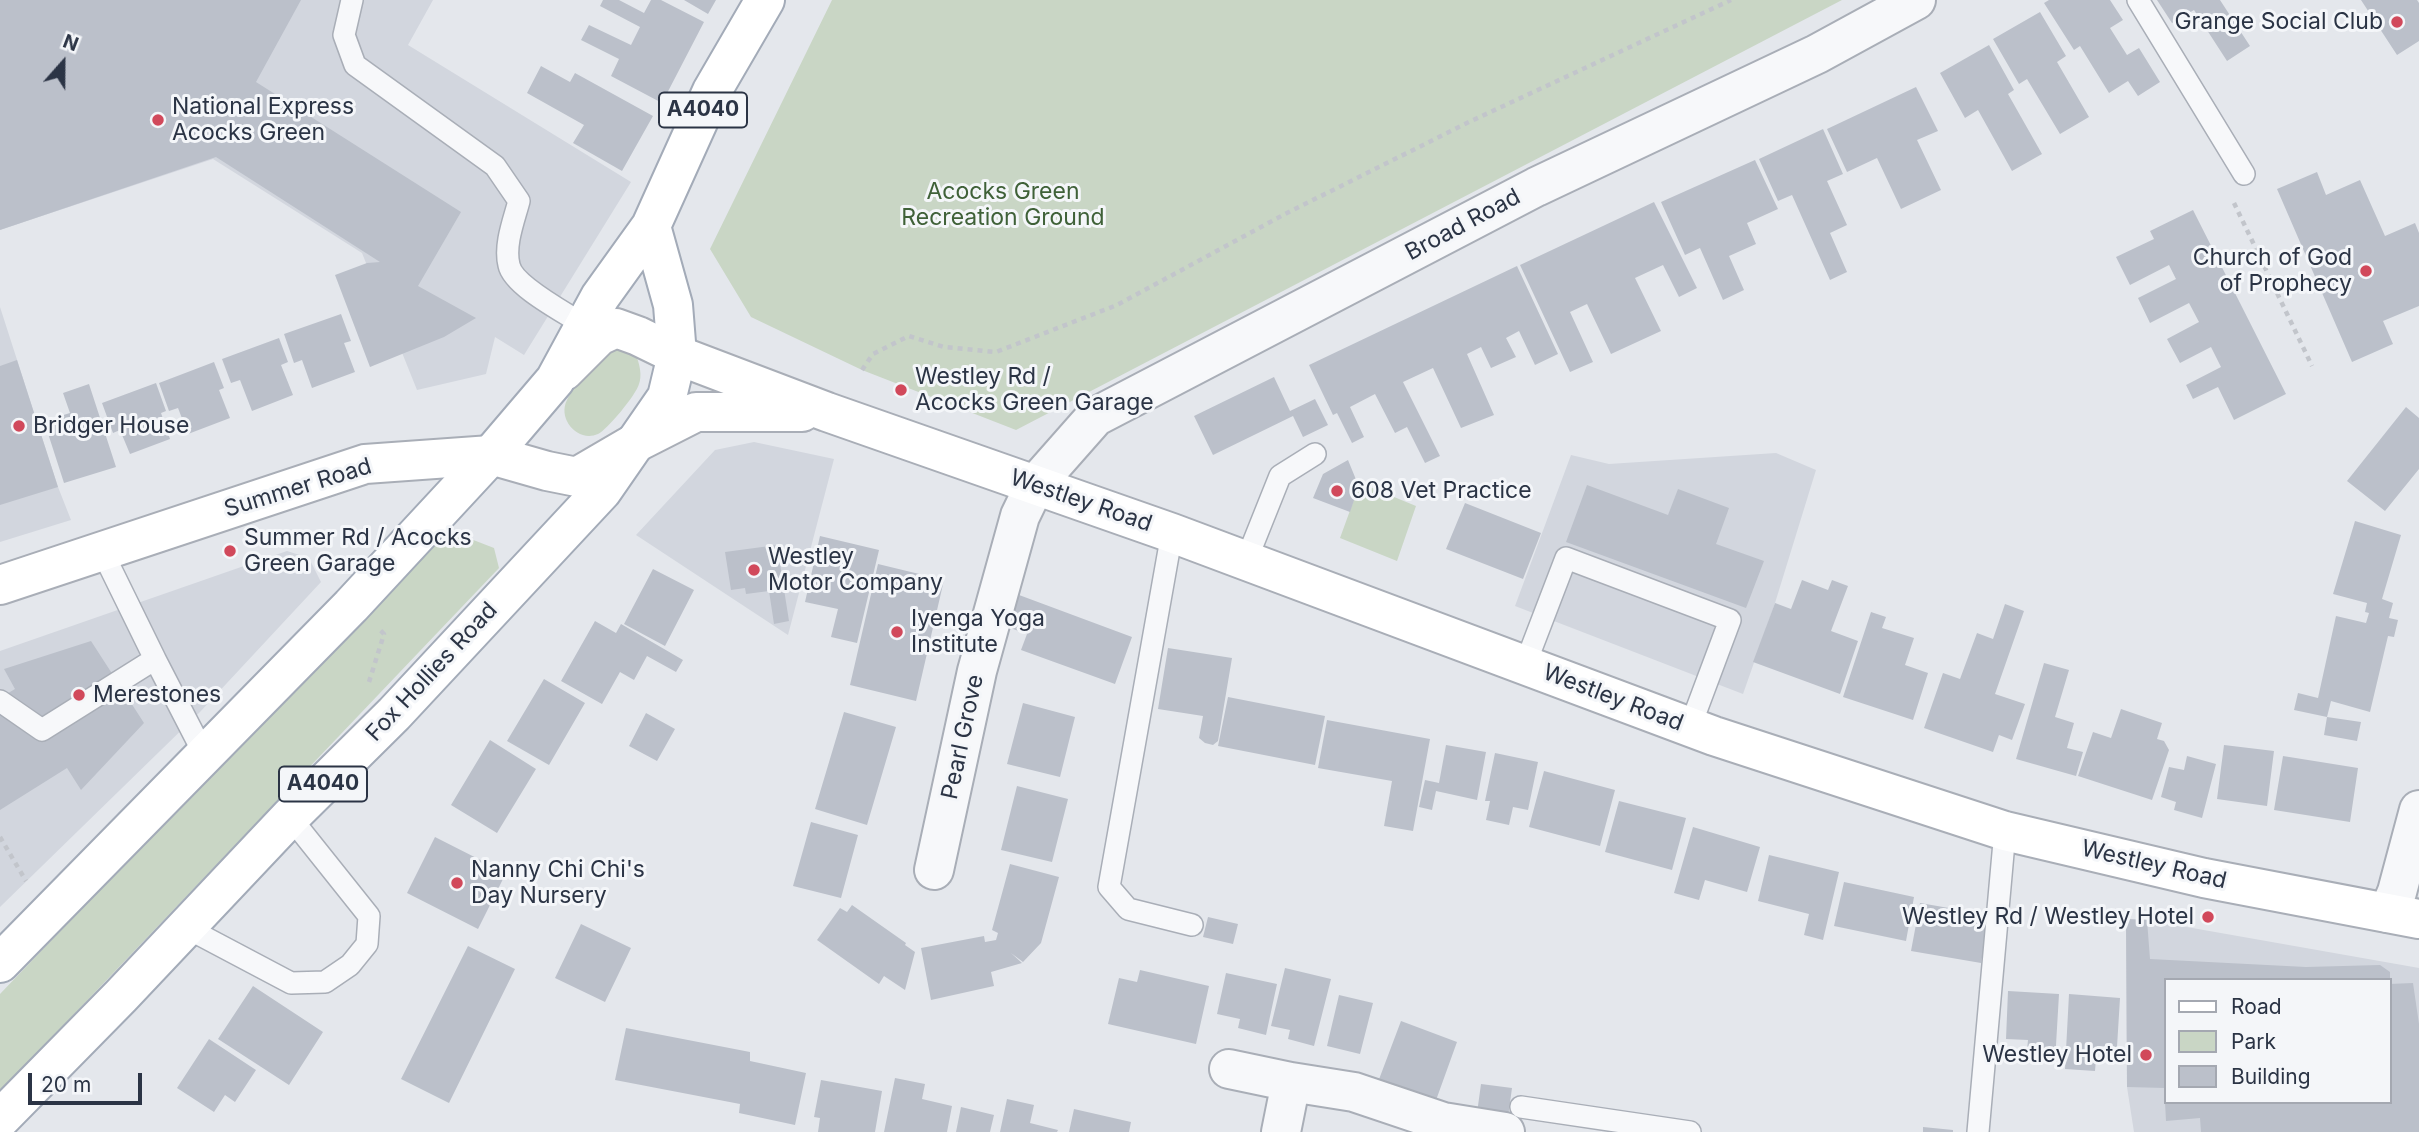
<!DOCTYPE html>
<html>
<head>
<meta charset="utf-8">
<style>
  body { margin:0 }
  #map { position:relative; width:2419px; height:1132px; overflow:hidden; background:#e4e7ec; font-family:Inter,sans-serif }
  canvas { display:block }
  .legend { position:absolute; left:2164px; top:978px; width:228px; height:126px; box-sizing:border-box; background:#f4f6f9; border:2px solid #a4a8b1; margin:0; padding:9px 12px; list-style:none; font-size:21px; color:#2b3445 }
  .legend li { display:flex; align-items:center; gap:14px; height:35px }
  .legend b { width:35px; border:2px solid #a4a8b1 }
  .north { position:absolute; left:28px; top:28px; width:70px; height:70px; -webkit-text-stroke:5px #f4f6f9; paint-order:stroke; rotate:21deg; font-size:19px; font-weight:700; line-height:28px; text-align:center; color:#2b3445 }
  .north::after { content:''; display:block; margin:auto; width:24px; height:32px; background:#2b3445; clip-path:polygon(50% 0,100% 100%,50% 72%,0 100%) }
  .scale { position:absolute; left:28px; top:1073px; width:114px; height:32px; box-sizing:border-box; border:4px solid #2b3445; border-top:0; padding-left:9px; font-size:21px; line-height:24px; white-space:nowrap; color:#2b3445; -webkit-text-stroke:5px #f4f6f9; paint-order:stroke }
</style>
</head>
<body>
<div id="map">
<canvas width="2419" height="1132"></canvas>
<ul class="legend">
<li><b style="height:9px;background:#fff"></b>Road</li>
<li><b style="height:19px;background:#c9d6c5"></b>Park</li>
<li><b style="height:19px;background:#bbc0ca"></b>Building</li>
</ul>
<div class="north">N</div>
<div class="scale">20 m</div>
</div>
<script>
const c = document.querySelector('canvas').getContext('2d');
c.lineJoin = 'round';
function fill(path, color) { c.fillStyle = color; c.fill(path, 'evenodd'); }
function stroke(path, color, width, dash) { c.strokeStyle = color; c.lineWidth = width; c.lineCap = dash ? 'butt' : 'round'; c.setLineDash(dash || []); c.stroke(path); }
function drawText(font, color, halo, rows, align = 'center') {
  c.font = font + ' Inter,sans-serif'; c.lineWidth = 6; c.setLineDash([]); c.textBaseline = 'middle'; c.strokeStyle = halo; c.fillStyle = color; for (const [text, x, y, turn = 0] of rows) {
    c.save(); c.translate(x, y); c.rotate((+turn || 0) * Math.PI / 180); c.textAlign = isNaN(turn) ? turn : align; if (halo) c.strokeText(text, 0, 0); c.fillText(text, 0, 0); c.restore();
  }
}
fill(new Path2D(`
  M0,0h433l-25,45 223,137 -107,173 -29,-18 -9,37 -69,16 -55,-137 -149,-94 -213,71z
  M0,307l58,180 13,33 -71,22z
  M754,442l80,17 -46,176 -152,-100 79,-85z
  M1776,453l40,17 -41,133 -32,91 -228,-88 56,-151 38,9z
  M287,551l22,7 12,24 -121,130 -200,195v-256z
  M2126,919l21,1 272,48v164h-285l-7,-45zM2165,980h224v122h-224z`), '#d2d6de');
fill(new Path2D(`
  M832,0h1010l-826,430 -154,-60 -111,-53 -41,-68z
  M621,348l8,3 8,7c3,8 5,18 2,26 -3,11 -32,46 -41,50 -20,9 -41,-15 -31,-34 7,-15 30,-37 40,-51z
  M1360,483l56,23 -19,55 -57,-23z
  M445,529l49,19 5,20 -499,524v-98z`), '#c9d6c5');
fill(new Path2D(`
  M0,0h301l-45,82 205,130 -43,74 58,32 -32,19 -74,30 -35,-92 32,-12 13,-1 -164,-105 -216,73z
  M603,0h16l25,13 7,-13h10l43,22 -42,81 -51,-27 8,-17 -38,-19 8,-15 42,20 9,-18 -40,-21z
  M684,0h32l-8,14z
  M2049,0h61l13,20 -13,8 17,27 12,-7 21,34 -22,14 -10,-15 -19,12 -29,-47 -6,4 -30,-47z
  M2157,0h63l30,46 -23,15 -33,-51 -22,13z
  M2361,0h56l2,3v38l-22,14z
  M2040,12l26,44 -9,6 32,55 -29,17 -33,-55 -8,5 -26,-45z
  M1989,45l25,45 -6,4 34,60 -30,17 -34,-61 -13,8 -25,-45z
  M541,66l29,16 5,-9 78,43 -31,55 -49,-28 11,-18 -57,-32z
  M1916,87l22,44 -21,9 24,50 -40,19 -24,-51 -30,14 -20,-43z
  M1823,129l20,45 -16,7 20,44 -17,8 17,39 -17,8 -38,-85 -14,6 -19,-42z
  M1755,160l23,49 -31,14 9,21 -27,12 15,34 -21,10 -23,-52 -15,7 -24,-53z
  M2317,172l9,23 34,-15 25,56 30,-13 4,10v73l-36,15 10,23 -41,18 -75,-173z
  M1654,202l43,86 -18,9 -16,-32 -28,13 26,53 -50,23 -24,-50 -17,8 23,50 -23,10 -50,-107z
  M2193,210l93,184 -52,26 -16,-33 -25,12 -7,-14 35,-18 -10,-20 -31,16 -13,-24 32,-17 -10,-19 -39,20 -12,-25 38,-19 -7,-14 -39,20 -14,-28 38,-18 -4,-8z
  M1517,266l41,88 -23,11 -16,-34 -13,7 10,19 -25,11 -10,-21 -14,7 27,61 -33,13 -28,-60 -30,14 37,74 -15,7 -18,-36 -12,6 -20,-39 -25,13 14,30 -12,6 -15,-30 -4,2 -24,-50z
  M341,314l10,27 -7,2 11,29 -43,16 -10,-28 -8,3 -10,-29z
  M279,338l9,24 -7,3 12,30 -41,16 -12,-31 -9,3 -9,-24z
  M17,360l41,127 -58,18v-139z
  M214,362l10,26 -5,2 11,28 -42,16 -10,-26 -9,3 -10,-28z
  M1274,377l16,34 25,-12 13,26 -25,12 -10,-21 -80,39 -19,-39z
  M156,383l10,28 -5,2 9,26 -40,15 -10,-24 -7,3 -11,-30z
  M89,384l27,83 -52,16 -20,-62 26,-8 -7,-20z
  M2406,407l13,11v51l-34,42 -38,-30z
  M1348,460l9,22 3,1 -10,29 -37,-14 10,-24z
  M1587,485l81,30 10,-26 51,19 -13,36 48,17 -18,47 -180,-66z
  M1465,503l76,30 -18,46 -77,-30z
  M2355,521l46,14 -19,64 11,4 -4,15 9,2 -4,17 -6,-1 -18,76 -39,-11 -4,16 -33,-7 4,-17 20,5 18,-82 30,7 3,-10 -4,-1 2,-9 -34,-9z
  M820,536l59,14 -22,93 -26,-6 7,-28 -33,-7z
  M777,545l12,76 -15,3 -5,-33 -23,3 -1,-6 -14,2 -6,-38z
  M878,564l66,16 -28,121 -66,-16z
  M653,569l41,21 -29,56 -41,-22z
  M1802,580l26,10 4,-10 16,6 -17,45 27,10 -18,53 -87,-32 22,-59 16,6z
  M1011,592l121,45 -17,47 -94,-34 6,-16 -25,-9z
  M2005,604l19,7 -29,83 30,10 -13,36 -13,-5 -6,17 -69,-24 19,-55 17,6 17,-46 16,6z
  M1871,612l15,5 -4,11 32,10 -9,27 23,8 -15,47 -70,-23z
  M595,621l21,12 5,-9 62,36 -7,12 -29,-16 -13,24 -14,-8 -18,32 -41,-23z
  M91,641l53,82 -63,67 -14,-22 -67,42v-112l15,-9 -11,-20z
  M1168,648l64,10 -14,83 -5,4 -8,-2 -6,-5 4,-22 -45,-7z
  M2044,663l25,7 -14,47 19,6 -7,25 16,4 -7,24 -60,-17z
  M544,679l41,24 -36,62 -42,-24z
  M1228,697l97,19 -10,49 -97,-19z
  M1023,703l52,14 -15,60 -53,-13z
  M2121,709l41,14 -5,16 7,2 5,9 -17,50 -74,-24 15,-44 18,6z
  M844,712l52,15 -29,98 -52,-16z
  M646,713l29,16 -18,32 -28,-15z
  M2327,717l34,5 -4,19 -33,-6z
  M1327,720l103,19 -17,92 -29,-5 8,-45 -74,-13z
  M490,740l46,29 -39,64 -46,-28z
  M1446,745l40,7 -9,48 -41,-9 -4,19 -13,-3 6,-27 14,3z
  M2224,745l50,6 -7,55 -50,-7z
  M1495,753l43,9 -10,48 -15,-3 -4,18 -23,-5 4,-19h-5z
  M2187,756l29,8 -14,54 -28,-8 2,-8 -15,-5 8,-30 15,3z
  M2283,756l75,12 -8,54 -76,-12z
  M1544,771l71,19 -15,56 -71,-19z
  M1017,786l51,13 -16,63 -51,-12z
  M1619,801l67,17 -14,52 -67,-18z
  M811,822l47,13 -17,63 -48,-12z
  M1693,827l67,20 -13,45 -42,-12 -6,20 -25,-7z
  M435,837l71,36 -28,56 -71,-36z
  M1769,855l70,17 -16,68 -19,-5 5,-21 -51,-13z
  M1010,864l49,13 -18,66 -18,19 -12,-9 11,10 -31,9 3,14 -63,14 -10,-52 63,-12 1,6 11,-2 2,-7 -6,-3z
  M1844,882l70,15 -8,44 -72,-15z
  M1920,903l69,12 -8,48 -70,-12z
  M852,905l54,38 -1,2 10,7 -10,38 -21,-14 -5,8 -62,-44 23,-32 7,4z
  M1208,917l30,7 -5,20 -30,-7z
  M2126,919l21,1 3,39 156,8 74,-2 10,7v8h-225v108l-38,-1z
  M581,924l50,24 -26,54 -50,-24z
  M468,946l47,23 -66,134 -48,-24z
  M1285,968l46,11 -17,67 -26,-7 2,-9 -19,-4z
  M1140,970l69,16 -13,58 -88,-20 11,-46 18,4z
  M1226,973l51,11 -11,51 -28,-7 2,-9 -23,-5z
  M2413,983l6,41v108h-218l-1,-14 -34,3 -1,-19h224v-118z
  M253,986l70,46 -34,53 -71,-46z
  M2008,991l51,3 -4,68 -29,-2 2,-20 -22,-1z
  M2069,994l51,4 -3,49 -20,-1 -2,25 -30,-2z
  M1339,995l34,8 -13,51 -33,-8z
  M1401,1021l56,21 -22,61 -57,-21z
  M626,1028l124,24v9l56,12 -11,52 -56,-12 1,-9 -125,-24z
  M209,1039l47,31 -21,32 -10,-7 -11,17 -37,-24z
  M895,1078l30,6 -3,15 30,7 -5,26h-63z
  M821,1080l61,11 -7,41h-57l2,-14 -6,-1z
  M1481,1084l31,4 -4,29 -31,-4z
  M1007,1099l27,6 -4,18 28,7 -1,2h-57z
  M961,1107l33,8 -4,17h-34z
  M1074,1109l57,13 -2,10h-60z
  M1923,1127l30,3v2h-30z`), '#bbc0ca');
const lane = new Path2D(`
  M352,0l-8,35 11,30 140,101 24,35c-5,19 -15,44 -10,64 4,21 57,48 75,60
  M2138,0l106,174
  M1172,533l-63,354 19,22 64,16
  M1246,561l34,-85 35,-22
  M155,659l50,97
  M1525,665l41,-107 164,62 -40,107
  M0,701l42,29 113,-71 -53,-108
  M187,928l104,55 34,-1 25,-17 17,-21 2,-28 -79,-99
  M1521,1107l169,25
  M1978,1132l27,-301`);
const street = new Path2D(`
  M934,870l43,-199 43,-155 15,-31 60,-68 441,-230 281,-133 99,-54
  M2388,913l9,-21 22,-82
  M1229,1069l62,13 -10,50
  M1291,1082l63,10 89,30 62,10`);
const secondary = new Path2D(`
  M564,371l35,-35 17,-8 22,8 39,19 150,57 345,121 542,203 291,95 199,47 215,41
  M0,585l365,-121 126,-9 56,16 30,6 60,-35 59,-30h106`);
const primary = new Path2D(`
  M0,963l351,-357 140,-151 64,-75 45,-83 51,-71 61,-135 53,-91
  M0,1119l121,-123 169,-179 104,-103 208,-223 65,-94 10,-42 -4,-50 -22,-79`);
stroke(lane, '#a9aeb7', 24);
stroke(street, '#a9aeb7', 42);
stroke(secondary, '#a9aeb7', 42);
stroke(primary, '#a3abb8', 42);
stroke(new Path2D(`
  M2234,203l78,163
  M862,370l11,-16 36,-18 35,11 52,5 121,-47 168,-91 184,-92 262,-122
  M369,682l15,-48 -5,-5
  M0,837l26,44`), '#c2c5cb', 4.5, [5, 5]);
stroke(lane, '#f7f8fa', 21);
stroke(street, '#f7f8fa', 38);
stroke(secondary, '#fff', 38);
stroke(primary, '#fff', 38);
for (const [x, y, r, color] of [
  [2397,22,7,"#d1495b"],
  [158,120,7,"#d1495b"],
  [2366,271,7,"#d1495b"],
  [901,390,7,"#d1495b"],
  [19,426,7,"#d1495b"],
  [1337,491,7,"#d1495b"],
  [230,551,7,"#d1495b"],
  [754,570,7,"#d1495b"],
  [897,632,7,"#d1495b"],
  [79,695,7,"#d1495b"],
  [457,883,7,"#d1495b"],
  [2208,917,7,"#d1495b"],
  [2146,1055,7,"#d1495b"]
]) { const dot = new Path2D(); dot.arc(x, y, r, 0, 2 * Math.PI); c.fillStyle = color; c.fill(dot); stroke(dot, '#f4f6f9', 2.5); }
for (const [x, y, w] of [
  [703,110,88],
  [323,784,88]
]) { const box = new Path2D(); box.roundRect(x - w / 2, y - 17.5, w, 35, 5); c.fillStyle = '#f4f6f9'; c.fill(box); stroke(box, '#2b3445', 2); }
drawText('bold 21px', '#2b3445', null, [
  ["A4040",703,110],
  ["A4040",323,784]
]);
drawText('23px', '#2b3445', '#f4f6f9', [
  ["Grange Social Club",2383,22,"right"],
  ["National Express",172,107],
  ["Acocks Green",172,133],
  ["Church of God",2352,258,"right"],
  ["of Prophecy",2352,284,"right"],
  ["Westley Rd /",915,377],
  ["Acocks Green Garage",915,403],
  ["Bridger House",33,426],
  ["608 Vet Practice",1351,491],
  ["Summer Rd / Acocks",244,538],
  ["Green Garage",244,564],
  ["Westley",768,557],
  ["Motor Company",768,583],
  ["Iyenga Yoga",911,619],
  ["Institute",911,645],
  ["Merestones",93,695],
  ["Nanny Chi Chi's",471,870],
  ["Day Nursery",471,896],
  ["Westley Rd / Westley Hotel",2194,917,"right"],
  ["Westley Hotel",2132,1055,"right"]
], 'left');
drawText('23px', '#3f6138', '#f4f6f9', [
  ["Acocks Green",1003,192],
  ["Recreation Ground",1003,218]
]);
drawText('23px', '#2b3445', '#f4f6f9', [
  ["Broad Road",1463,225,-28],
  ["Summer Road",298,488,-17],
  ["Westley Road",1081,501,19],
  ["Fox Hollies Road",432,672,-47],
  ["Westley Road",1613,698,21],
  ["Pearl Grove",963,737,-78],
  ["Westley Road",2154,865,13]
]);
</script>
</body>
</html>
